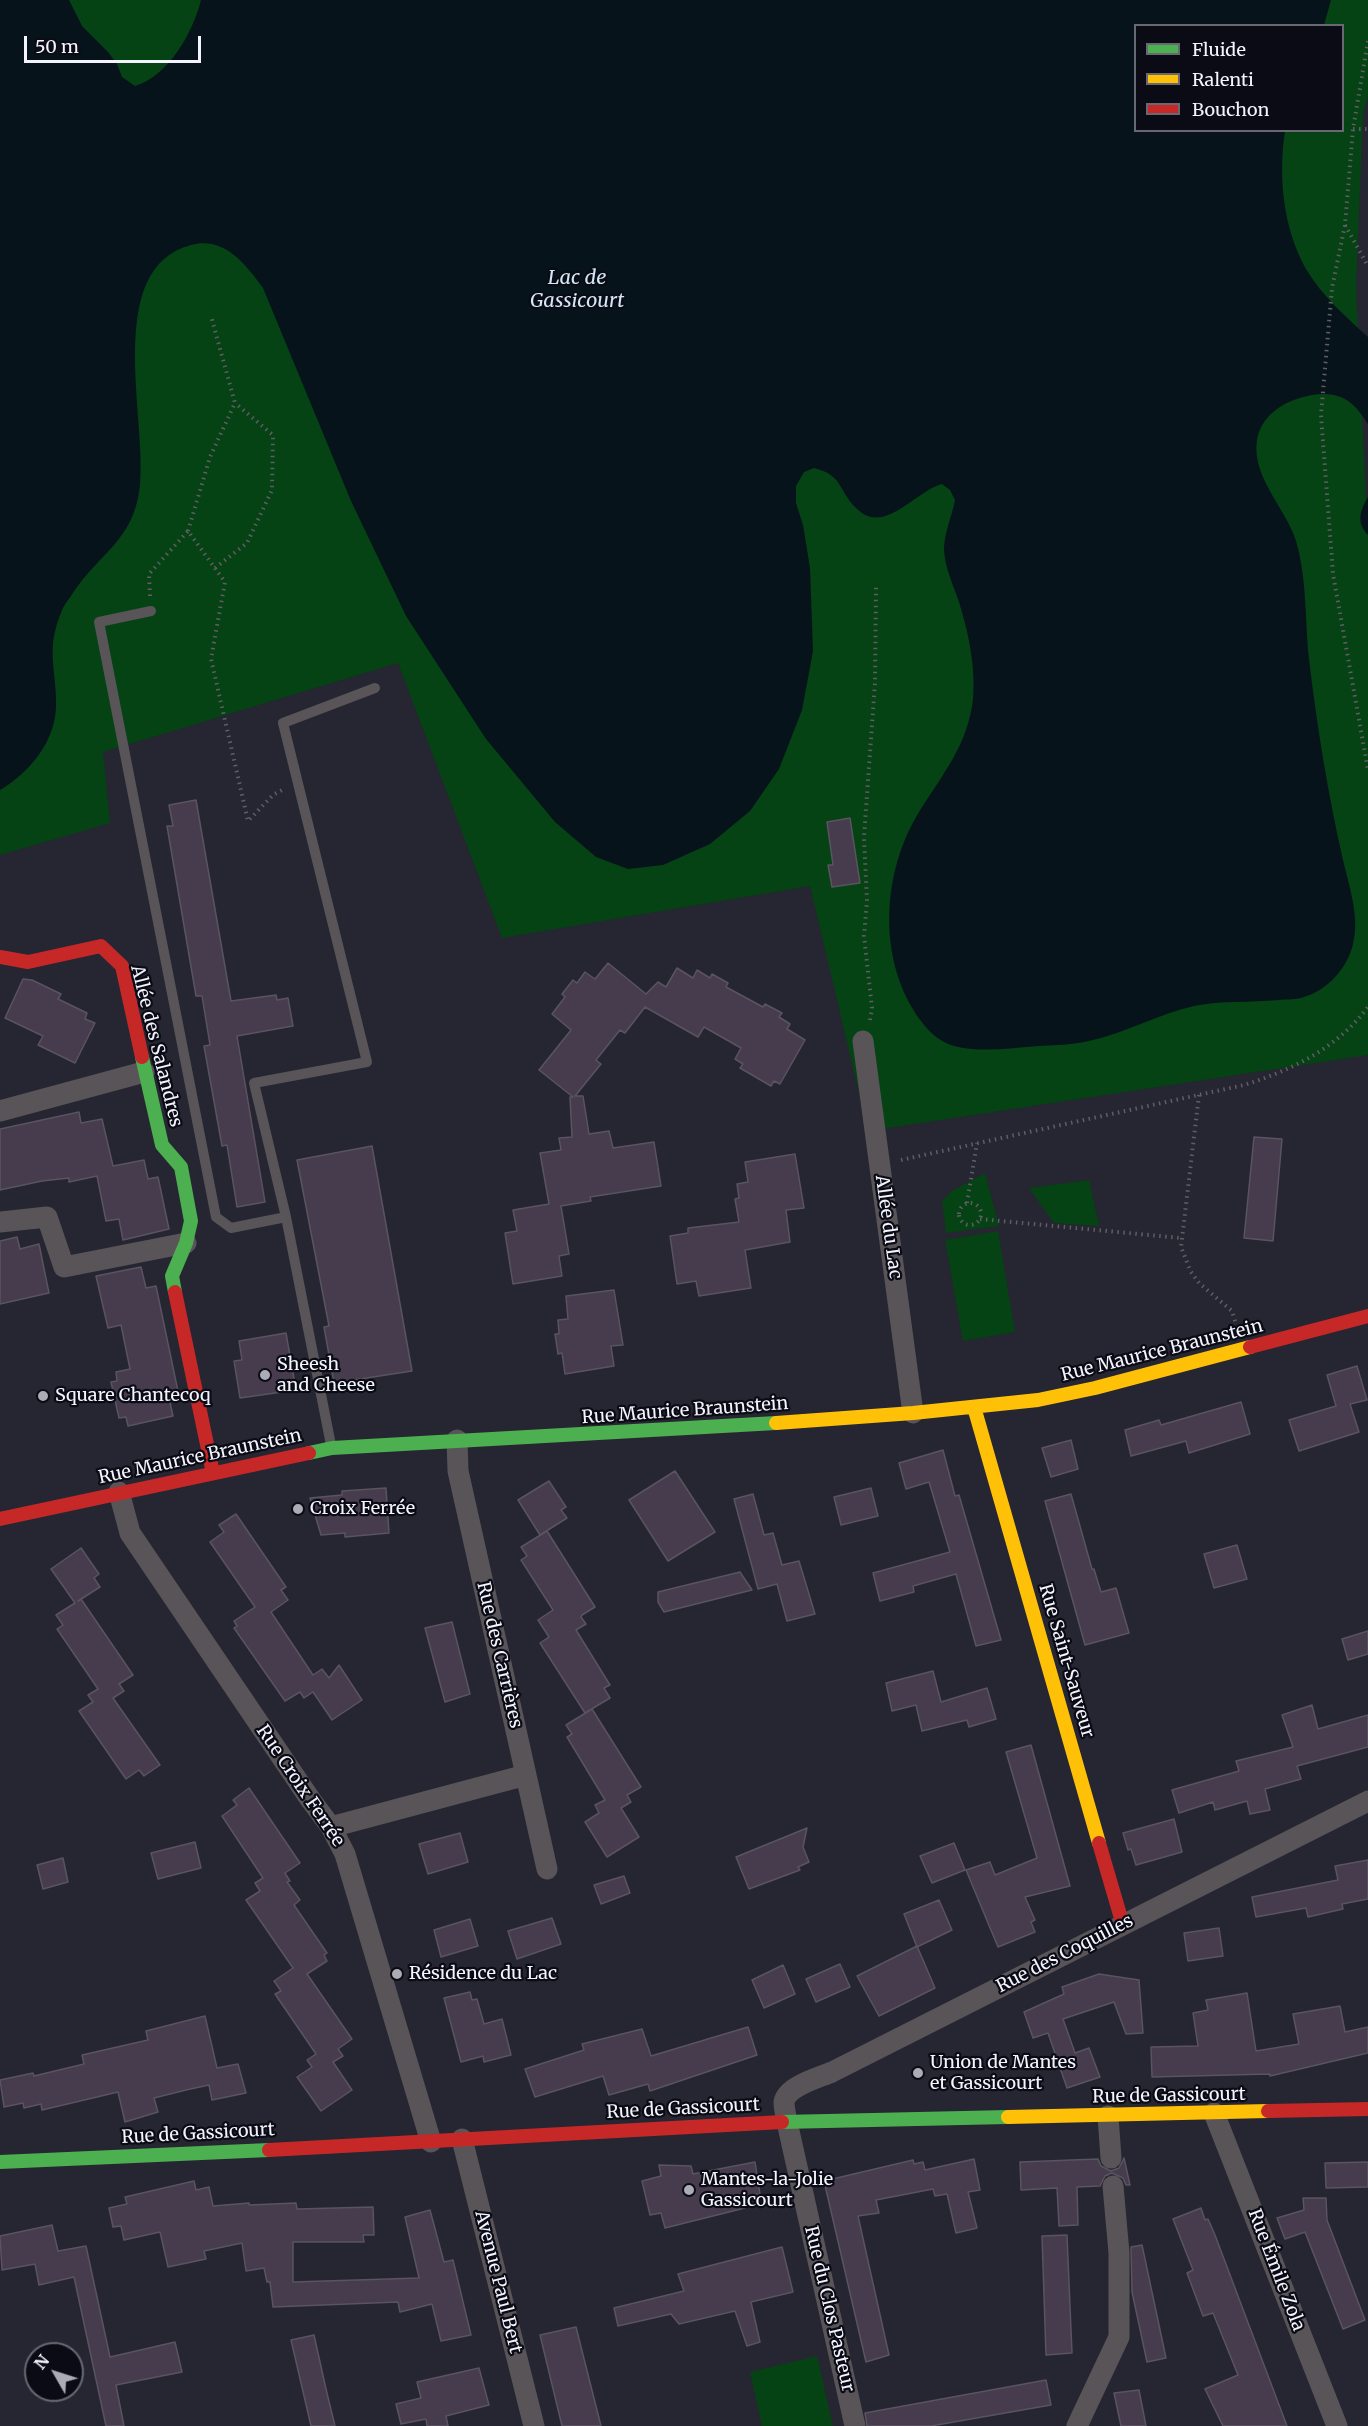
<!DOCTYPE html>
<html>
<head>
<meta charset="utf-8">
<style>
  body { margin:0 }
  #map { position:relative; width:1368px; height:2426px; overflow:hidden; background:#262532; font-family:Merriweather,serif }
  canvas { display:block }
  .legend { position:absolute; left:1134px; top:24px; width:210px; height:108px; box-sizing:border-box; background:#0b0b15; border:2px solid #686872; margin:0; padding:8px 10px; list-style:none; font-size:18px; color:#f3f4fd }
  .legend li { display:flex; align-items:center; gap:12px; height:30px }
  .legend b { width:30px; border:2px solid #686872 }
  .north { position:absolute; left:24px; top:2342px; width:60px; height:60px; box-sizing:border-box; background:#0b0b15; border:2px solid #686872; border-radius:50%; rotate:309deg; font-size:16px; font-weight:700; line-height:24px; text-align:center; color:#f3f4fd }
  .north::after { content:''; display:block; margin:auto; width:21px; height:27px; background:#abacb6; clip-path:polygon(50% 0,100% 100%,50% 72%,0 100%) }
  .scale { position:absolute; left:24px; top:36px; width:177px; height:27px; box-sizing:border-box; border:3px solid #f3f4fd; border-top:0; padding-left:8px; font-size:18px; line-height:21px; white-space:nowrap; color:#f3f4fd; -webkit-text-stroke:4px #0b0b15; paint-order:stroke }
</style>
</head>
<body>
<div id="map">
<canvas width="1368" height="2426"></canvas>
<ul class="legend">
<li><b style="height:8px;background:#4caf50"></b>Fluide</li>
<li><b style="height:8px;background:#ffc107"></b>Ralenti</li>
<li><b style="height:8px;background:#c62828"></b>Bouchon</li>
</ul>
<div class="north">N</div>
<div class="scale">50 m</div>
</div>
<script>
const c = document.querySelector('canvas').getContext('2d');
c.lineJoin = 'round';
function fill(path, color) { c.fillStyle = color; c.fill(path, 'evenodd'); }
function stroke(path, color, width, dash) { c.strokeStyle = color; c.lineWidth = width; c.lineCap = dash ? 'butt' : 'round'; c.setLineDash(dash || []); c.stroke(path); }
function drawText(font, color, halo, rows, align = 'center') {
  c.font = font + ' Merriweather,serif'; c.lineWidth = 4.5; c.setLineDash([]); c.textBaseline = 'middle'; c.strokeStyle = halo; c.fillStyle = color; for (const [text, x, y, turn = 0] of rows) {
    c.save(); c.translate(x, y); c.rotate((+turn || 0) * Math.PI / 180); c.textAlign = isNaN(turn) ? turn : align; if (halo) c.strokeText(text, 0, 0); c.fillText(text, 0, 0); c.restore();
  }
}
fill(new Path2D(`
  M0,0h1368v97l-5,16 -7,175 12,251v516l-500,76 -58,-245 -308,52 -104,-275 -295,89 7,71 -110,32zM1136,26h206v104h-206z
  M985,1173l14,53 -53,7 -4,-32 10,-10z
  M1089,1180l10,46 -45,-3 -25,-35z
  M998,1231l17,101 -52,9 -18,-101z
  M817,2356l16,70h-71l-12,-54z`), '#054214');
fill(new Path2D(`
  M0,0h69l13,26 26,26 9,12 5,13 13,9c34,-10 58,-54 66,-86h1130l-7,25 -188,1v104l149,1c-7,45 -2,97 21,138 16,27 40,48 62,68v87c-12,-19 -23,-31 -47,-30 -27,2 -59,16 -64,46 -6,37 29,68 39,101 11,37 9,80 13,118 8,68 19,135 34,201 6,26 17,57 10,84 -5,23 -25,46 -49,53 -7,3 -18,2 -25,3 -29,3 -57,0 -85,6 -36,8 -68,27 -105,35 -16,4 -34,4 -50,5 -28,2 -58,7 -85,0 -14,-4 -25,-14 -33,-25 -44,-59 -40,-147 -2,-209 23,-37 49,-67 54,-113 3,-33 -5,-69 -15,-100 -6,-17 -13,-32 -14,-49 0,-17 8,-34 11,-50l-5,-10 -8,-6c-27,7 -58,53 -86,24 -18,-18 -13,-33 -42,-40l-10,4 -8,14v17l7,22 7,43 3,83 -11,59 -23,59 -29,42 -40,33 -47,21 -35,4 -32,-12 -41,-35 -69,-83 -80,-123 -55,-115 -88,-213c-17,-23 -38,-52 -72,-43 -88,23 -44,173 -51,239 -5,56 -40,68 -67,109 -4,6 -10,13 -12,20 -4,9 -7,21 -8,30 -2,21 4,43 3,64 -1,35 -27,66 -56,83z
  M1368,497v38c-12,-12 -8,-25 0,-38z`), '#07131b');
const building = new Path2D(`
  M196,800l35,201 45,-6 1,5 11,-2 5,28 -56,10 28,166 -28,5 -10,-62 -5,1 -18,-100 6,-1 -8,-49h-6l-29,-170h6l-4,-21z
  M850,818l10,65 -28,4 -4,-22h5l-6,-43z
  M608,963l38,31 12,-12 8,5 11,-19 16,10 4,-8 13,8 2,-4 16,9 -2,4 37,20 2,-3 17,9 -3,4 11,7 -3,5 18,11 -25,44 -6,-3 -3,5 -31,-18 3,-4 -8,-5 6,-11 -37,-21 -6,10 -53,-30 -20,26 -5,-3 -24,30 5,4 -26,32h8l6,38 20,-3 4,17 41,-6 7,44 -71,11 1,4 -30,5 8,48 -10,2 3,20 -49,8 -8,-51 12,-2 -4,-21 36,-6 -9,-51 21,-3 -2,-12 13,-1 -2,-40h3l-34,-27 32,-40 -19,-16 13,-17 -3,-3 11,-14 4,3 8,-11 10,7z
  M23,979l9,1 29,14 -3,5 29,14 -2,6 10,4 -20,40 -37,-18 5,-9 -38,-18z
  M79,1112l2,11 21,-4 11,47 31,-6 4,19 10,-2 11,52 -46,11 -4,-21 -13,2 -9,-45 -28,6v-4l-27,3 -42,9v-61z
  M1254,1137l28,2 -9,102 -29,-3z
  M372,1146l40,225 -78,12 -10,-56 5,-1 -32,-166z
  M795,1154l9,54 -18,2 4,32 -45,8 6,38 -52,8 -3,-15 -19,3 -7,-48 18,-3v-5l51,-6 -4,-23 4,-1 -2,-14 11,-2 -3,-20z
  M17,1237l3,12 19,-5 10,49 -49,11v-63z
  M141,1267l5,21 10,-2 23,110 -10,2 4,18 -45,10 -2,-9 -7,1 -8,-36 6,-1 -1,-9 14,-3 -9,-44 -13,3 -12,-52z
  M614,1290l9,55 -12,1 3,20 -49,8 -3,-21 -4,1 -3,-20h4l-1,-14 10,-1 -2,-23z
  M286,1333l10,57 -56,8 -6,-37 8,-1 -3,-19z
  M1357,1366l10,34 -17,4 9,28 -60,19 -10,-31 47,-14 -9,-31z
  M1241,1402l9,32 -61,19 -3,-12 -55,15 -6,-26 34,-10 2,5z
  M1071,1440l7,29 -27,8 -9,-29z
  M943,1450l12,46 4,-1 42,145 -25,6 -20,-72 -43,12 1,6 -34,9 -7,-28 77,-21 -21,-70 -23,7 -7,-26z
  M675,1471l40,61 -47,29 -39,-61z
  M549,1481l17,26 -5,3 6,8 -27,17 -22,-35z
  M386,1488l3,45 -44,4v-4l-24,2 -11,-37 32,-3v-4z
  M871,1488l7,28 -37,9 -7,-28z
  M753,1494l11,41 9,-2 9,32 17,-4 16,53 -28,7 -10,-37 -19,5 -24,-90z
  M1071,1494l21,75h2l7,23 15,-4 13,45 -44,12 -40,-144z
  M236,1514l50,73 -5,3 7,10 -17,12 42,63 9,-6 7,9 10,-13 23,35 -30,20 -19,-28 -9,6 -4,-6 -15,9 -51,-73 3,-2 -3,-5 21,-14 -45,-65 14,-10 -5,-7z
  M547,1531l48,76 -13,8 -1,2 5,7 -10,6 34,55 -6,3 6,10 -25,15 -45,-70 9,-6 -11,-17 15,-10 -32,-50 6,-4 -6,-9z
  M1237,1545l10,34 -33,9 -10,-34z
  M81,1548l18,26 -5,4 6,9 -22,14 3,-2 52,76 -14,9 5,7 -11,7 47,67 -16,11 -5,-6 -13,9 -47,-68 14,-9 -5,-7 10,-6 -41,-60 6,-4 -7,-10 19,-12 -24,-34z
  M740,1572l12,18 -88,22 -6,-10v-10z
  M452,1622l18,72 -25,8 -20,-74z
  M1368,1631v23l-20,6 -6,-21z
  M933,1671l8,31 46,-14 9,31 -27,8 -2,-7 -45,11 -6,-26 -24,6 -6,-28z
  M1312,1705l6,24 50,-14v32l-71,19 4,13 -36,10 5,21 -20,4 -3,-13 -32,9 -2,-8 -34,11 -7,-23 67,-19 -3,-10 57,-14 -11,-32z
  M592,1709l49,78 -14,8 4,7 -10,6 18,29 -32,20 -22,-35 14,-9 -4,-8 10,-5 -38,-63 5,-3 -6,-9z
  M1031,1745l39,141 -45,11 10,23 -4,2 4,10 -37,15 -32,-77 24,-8 5,13 42,-17 -31,-106z
  M249,1788l51,75 -15,10 5,8 -3,1 13,18 -6,5 33,48 -3,2 3,6 -20,13 45,65 -14,10 5,7 -10,6 19,28 -31,21 -24,-34 15,-10 -5,-7 9,-6 -41,-60 6,-3 -7,-10 19,-13 -47,-68 14,-9 -5,-8 8,-5 -41,-62 15,-11 -4,-5z
  M1174,1819l8,33 -46,13 -5,-16 -3,1 -5,-17z
  M807,1828l-4,19 6,15 -11,5 2,3 -51,19 -13,-32z
  M460,1833l8,29 -40,12 -9,-30z
  M195,1842l6,26 -43,11 -7,-26z
  M954,1843l11,27 -33,13 -12,-27z
  M63,1858l5,24 -25,7 -6,-24z
  M1368,1860v39l-26,5 1,5 -35,8 -2,-9 -50,9 -4,-20 86,-17 -3,-14z
  M624,1876l6,17 -29,11 -7,-19z
  M939,1900l13,30 -35,17 -13,-33z
  M552,1918l9,26 -44,15 -9,-28z
  M470,1919l8,27 -37,11 -7,-27z
  M1219,1928l4,28 -35,5 -4,-28z
  M917,1946l18,42 -56,28 -22,-40z
  M840,1964l10,23 -34,15 -10,-23z
  M783,1965l12,29 -31,14 -12,-28z
  M1099,1974l40,6 4,53 -17,1 -12,-32 -51,17 12,34 14,-5 11,29 -33,11 -19,-55 -15,5 -9,-26 40,-18 -2,-7z
  M470,1992l2,8 5,-1 7,25 18,-5 9,36 -27,7 -1,-6 -22,6 -17,-64z
  M1247,1993l9,58 43,-7 -6,-30 47,-8 5,26 23,-5v26l-98,23v-2l-118,3 -1,-30 47,-1 -5,-33 15,-3 -2,-10z
  M205,2016l12,52 21,-4 8,29 -34,7 -3,-15 -23,5 -32,8 4,14 -33,10 -7,-30 -76,18 -1,-6 -17,4 -1,-5 -19,4 -4,-27 33,-7 1,3 50,-12 -2,-9 66,-15 -2,-9z
  M748,2027l9,28 -107,36 -2,-7 -39,11 -6,-19 -68,21 -10,-28 59,-19 -2,-6 60,-15 9,27z
  M1124,2158l6,27h-4l-3,-7 -11,-5 -7,3 -5,10 -23,1 1,38 -19,1 -2,-38 -36,2 -1,-28 78,-3 3,7 10,5 8,-3z
  M974,2159l6,31 -12,2 9,36 -21,5 -9,-39 -12,2 -2,-7 -57,11 3,13 -21,3 31,139 -23,7 -42,-181 89,-21 1,4 9,-2 2,8z
  M755,2162l5,32 -17,3 2,11 -80,20 -4,-15 -11,2 -8,-34 19,-5 -2,-11 32,1 2,8z
  M1368,2162v25l-42,1 -1,-25z
  M194,2181l2,9 13,-3 4,19 36,-3v2l47,-2 1,6 76,-2 1,28h-11l1,7h-71v40l126,-4 -14,-61 25,-7 14,52 9,-2 18,75 -30,6 -9,-37 -32,8 -2,-10 -125,5 -3,-25h-3l-3,-14 -18,3 -4,-28 -38,8 2,8 -38,8 -8,-35 -36,8 -3,-14 -8,1 -4,-19 18,-4 -2,-7z
  M1303,2198h23l1,22 38,100 -22,9 -38,-97 -20,7 -8,-21 27,-8z
  M1201,2208l4,12 3,-1 7,16 72,191h-64l-18,-37 33,-14 -25,-62 -10,3 -16,-43 6,-3 -20,-51z
  M52,2225l6,26 28,-5 24,111 65,-15 7,30 -66,13 8,41h-18l-32,-149 -35,8 -4,-21 -33,6 -2,-34z
  M1067,2235l5,118 -26,2 -4,-119z
  M1142,2245l24,113 -19,4 -15,-70 -1,-45z
  M782,2247l11,45 -42,10 9,40 -13,4 -12,-35 -56,13 -8,-10 -53,12 -4,-18 70,-17 -6,-17z
  M576,2327l25,99h-39l-22,-91z
  M314,2335l12,54 9,37h-24l-20,-86z
  M479,2368l10,37 -43,11 2,10h-21l-1,-7 -25,5 -5,-20 25,-6 -4,-16z
  M1046,2380l5,25 -120,21h-64l-2,-13z
  M1139,2390l7,36h-25l-7,-33z`);
fill(building, '#473c4e');
stroke(building, '#59545f', 1.5);
stroke(new Path2D(`
  M1368,41l-15,88 -8,96 -13,63 -11,127 12,159 35,196
  M1353,129h15
  M1345,225l23,41
  M188,531l22,-74 25,-54 -24,-87
  M215,568l32,-25 25,-53 1,-55 -38,-32
  M150,596l-1,-22 39,-43 37,51 -14,77 37,162 25,-26 11,-6
  M870,1020l2,-12 -8,-72 3,-35 -3,-64 11,-154 1,-98
  M1199,1095l-18,152 10,25 8,11 33,28 4,13
  M901,1160l343,-75c48,-15 92,-36 124,-78
  M959 1214a11 11 0 1 1 22 0a11 11 0 1 1-22 0Z
  M967,1203l10,-60
  M980,1219l201,19`), '#605e62', 4, [1.5, 4.5]);
stroke(new Path2D(`
  M151,611l-52,11 117,595 15,11 55,-11 45,228
  M286,1217l-32,-134 113,-21 -84,-339 92,-35`), '#585458', 10);
stroke(new Path2D(`
  M863,1041l50,372
  M0,1111l144,-39
  M0,1222l47,-5 17,50 122,-24
  M457,1440l1,31 89,398
  M119,1492l11,41 180,266 21,28 14,27 86,288
  M331,1827l195,-52
  M1214,2113l123,313
  M1108,2116l3,42
  M462,2139l72,287
  M855,2426l-68,-304c-1,-6 -3,-14 -3,-20 3,-16 34,-24 48,-30l536,-271
  M1077,2426l42,-89v-84l-6,-67`), '#585458', 21);
stroke(new Path2D(`
  M142,1057l20,88 19,22 10,54 -5,22 -14,33 3,16
  M309,1453l23,-5 444,-25
  M782,2122l226,-5
  M0,2162l269,-12`), '#4caf50', 14);
stroke(new Path2D(`
  M974,1407l125,436
  M776,1423l137,-10 125,-13 57,-12 155,-41
  M1008,2117l260,-6`), '#ffc107', 14);
stroke(new Path2D(`
  M0,957l28,5 73,-16 21,20 20,91
  M175,1292l38,181
  M1250,1347l118,-31
  M0,1519l309,-66
  M1099,1843l24,82
  M1268,2111l100,-2
  M269,2150l513,-28`), '#c62828', 14);
for (const [x, y, r, color] of [
  [265,1375,6,"#abacb6"],
  [43,1396,6,"#abacb6"],
  [298,1509,6,"#abacb6"],
  [397,1974,6,"#abacb6"],
  [918,2073,6,"#abacb6"],
  [689,2190,6,"#abacb6"]
]) { const dot = new Path2D(); dot.arc(x, y, r, 0, 2 * Math.PI); c.fillStyle = color; c.fill(dot); stroke(dot, '#0b0b15', 2); }
drawText('18px', '#f3f4fd', '#0b0b15', [
  ["Allée des Salandres",156,1046,76],
  ["Allée du Lac",888,1227,82],
  ["Rue Maurice Braunstein",1162,1351,-14],
  ["Rue Maurice Braunstein",685,1411,-4],
  ["Rue Maurice Braunstein",200,1457,-12],
  ["Rue des Carrières",499,1655,77],
  ["Rue Saint-Sauveur",1066,1661,74],
  ["Rue Croix Ferrée",300,1786,56],
  ["Rue des Coquilles",1065,1954,-27],
  ["Rue de Gassicourt",1169,2096,-1],
  ["Rue de Gassicourt",683,2109,-3],
  ["Rue de Gassicourt",198,2134,-3],
  ["Rue Émile Zola",1276,2270,69],
  ["Avenue Paul Bert",498,2282,76],
  ["Rue du Clos Pasteur",829,2309,77]
]);
drawText('18px', '#f3f4fd', '#0b0b15', [
  ["Sheesh",277,1365],
  ["and Cheese",277,1386],
  ["Square Chantecoq",55,1396],
  ["Croix Ferrée",310,1509],
  ["Résidence du Lac",409,1974],
  ["Union de Mantes",930,2063],
  ["et Gassicourt",930,2084],
  ["Mantes-la-Jolie",701,2180],
  ["Gassicourt",701,2201]
], 'left');
drawText('italic 20px', '#d1e8f7', '#0b0b15', [
  ["Lac de",577,278],
  ["Gassicourt",577,301]
]);
</script>
</body>
</html>
